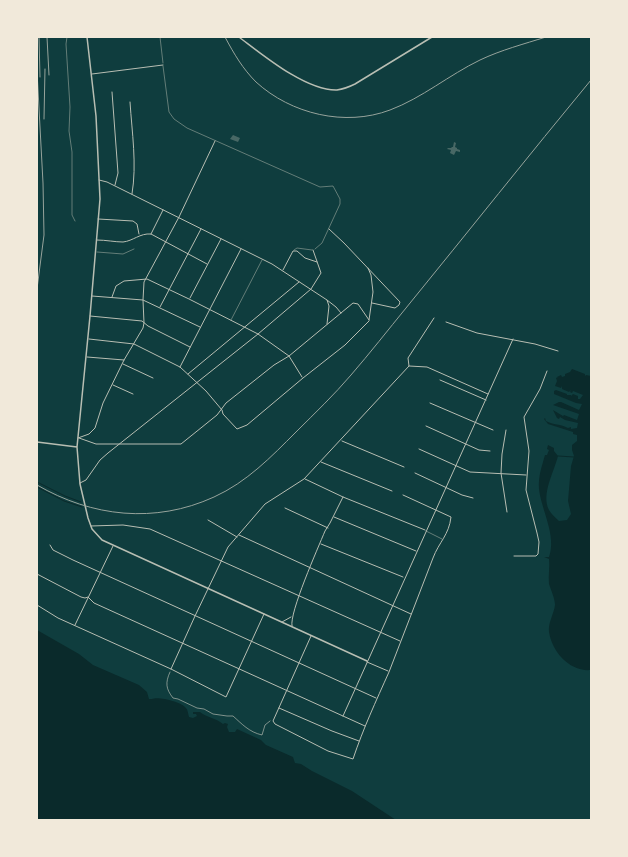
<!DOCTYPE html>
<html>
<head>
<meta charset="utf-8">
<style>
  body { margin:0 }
  #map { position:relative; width:628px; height:857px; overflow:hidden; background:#0f3d3e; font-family:Rubik,sans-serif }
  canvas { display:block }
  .frame { position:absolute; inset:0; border:38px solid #f1e9da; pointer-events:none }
</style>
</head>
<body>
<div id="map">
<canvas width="628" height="857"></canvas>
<div class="frame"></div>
</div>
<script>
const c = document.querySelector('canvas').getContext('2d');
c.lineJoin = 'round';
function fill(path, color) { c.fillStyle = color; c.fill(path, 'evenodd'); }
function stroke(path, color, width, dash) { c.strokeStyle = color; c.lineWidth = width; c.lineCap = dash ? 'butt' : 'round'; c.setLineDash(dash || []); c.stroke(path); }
fill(new Path2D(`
  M572,369l13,5v2l1,-1 5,1v294c-21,2 -39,-18 -42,-38 -1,-10 5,-18 6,-27 0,-6 -4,-15 -6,-21 -1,-9 1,-17 0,-25l-5,-2h5c8,-21 -8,-48 -10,-68 -1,-13 3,-23 6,-34h2l2,-5 -2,-1 1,-4 6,3v3l4,5c-4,16 -17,38 -9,54 2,4 6,7 10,11l8,-1 4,-6 -3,-13 3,-35 3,-10 -2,-6v-5l5,-4v-6l-4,-1v-2l-25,-8 -4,-5 1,-1 1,3c7,4 15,3 22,7l3,-1v2l6,-1 1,-5 -13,-3 -5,-3 -1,2 -2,-1 -4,-8 10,6 1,-1 13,5 2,-6 -26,-9 6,-3h2l18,8 3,-6 -6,-1 -22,-9v-3l2,-1 11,4v1h4v1l2,-2 5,2v3h2l3,-4 -10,-4 -1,2 -2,-1 1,-2 -2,2 -7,-3v-3l-1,2 -6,-2 2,-5 -1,-3 2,-1h-1l4,-2 1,2 3,-1v-2l5,-2z
  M37,630l42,24 14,11 46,20 8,7 2,7h3c6,-3 30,3 34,9 2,2 2,6 3,9l4,1 4,-2 -1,-2h-3v-2h7c6,5 16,6 23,12l2,-1 3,1 -1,3 2,5h6l2,-3 24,11 5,5 27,12 2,6 6,1 11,7 40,20 44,29h-359z`), '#0a2a2b');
stroke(new Path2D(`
  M558,456l16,1
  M37,482l28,14 16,6
  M37,487l27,14 18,6`), '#0a2a2b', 1);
fill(new Path2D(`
  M233,135l7,3 -2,4 -8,-3z
  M454,142l2,1 -1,4 2,1v1l3,1v2l-4,-1 -2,4 -4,-2 1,-3 -4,-1 1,-1h3l1,-1h1z`), '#486865');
stroke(new Path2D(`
  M170,672c-5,11 -4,17 3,26l5,1 19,9 7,1 9,5 14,2h6c9,8 16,16 29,19l3,-10 5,-4`), '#f1e9da', 0.5);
stroke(new Path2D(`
  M67,37l-1,7 4,63 -1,24 3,21v63l3,6
  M160,37l3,26
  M163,66l6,46 5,7 13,9 133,59 13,-1 7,13v5l-18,39 -7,6
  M294,250l3,-2 15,2
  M97,252l26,2 11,-5
  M231,320l31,-60
  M426,531l16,8`), '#b8beb3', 0.5);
stroke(new Path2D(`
  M92,74l71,-9
  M112,92l6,81 -3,12
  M130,102c2,31 7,62 2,92
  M99,180l8,2 165,82 55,36 2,6 -2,18
  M98,219l35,2 4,3 2,10
  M329,229l15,14 56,59 -1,3 -4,3 -23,-5
  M151,234l12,-24
  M97,240c9,0 18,2 26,2 10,-1 17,-9 28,-8l56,30
  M368,268l3,7 2,17 -4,28
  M283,270l10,-19h4l8,7 12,4
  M92,296l51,4 57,27
  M112,297l4,-11 8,-5 23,-2 42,20 69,35 31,22 13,21
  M190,298l31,-59
  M327,300l9,7 5,6
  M160,307l41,-78
  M90,316l52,5 6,5 42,21
  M446,322l31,11 58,11 23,7
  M89,339l45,5 46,23 26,24 16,19 1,4 14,15 10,-4 56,-47 42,-33 24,-24
  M87,357l37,3
  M123,364l30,14
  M409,366l18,1 61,27
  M180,367l61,-118
  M188,374l111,-92
  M440,380l46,20
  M113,385l20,9
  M430,403l63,27
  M426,426l53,24 11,1
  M506,430l-4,24 -1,19 6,39
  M78,438l11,-4 6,-6 8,-25 21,-43 19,-32 1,-5 -1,-23 1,-18 35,-65 36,-76
  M79,438l17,6h85l36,-29 9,-12 19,-15 29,-23 15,-9 64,-53 5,1 11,16
  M342,441l62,26
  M419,449l51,23 56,3
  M321,462l71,29
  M415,473l47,22 11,3
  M305,479l38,18 82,33
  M80,483l6,-3 14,-20 8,-7 150,-119 53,-45 10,-16 -8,-23
  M285,508l43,20
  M334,517l82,34
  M208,520l29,17
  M91,526l32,-1 27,4 250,112
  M239,535l172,79
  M321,544l82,33
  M50,545l3,5 20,10 303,138
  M514,556h22l2,-2 1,-12 -2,-9 -11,-43 3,-39 -5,-34 16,-28 7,-18
  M37,574l44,23 4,1 3,-1 6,6 271,123
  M37,605l21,13 113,51 55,28 38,-83
  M282,622l9,-5
  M75,625l38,-79
  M292,626c-3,-13 26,-78 33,-95l5,-8 13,-26
  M311,636l-38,85 2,3 53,27 25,8c10,-30 23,-58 36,-87 15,-38 29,-76 44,-114 6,-16 16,-23 18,-41l-48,-22
  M367,662l21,9
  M171,669l24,-53 33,-69 37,-43 39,-25 105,-113 -1,-8 26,-40
  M279,708l53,23 27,10
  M343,716l170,-377`), '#b8beb3', 1);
stroke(new Path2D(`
  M87,37l9,79 4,83 -10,117 -13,131 3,37 8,34 4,11 10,11 265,121
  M239,37c24,18 67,54 98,53 7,-1 12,-3 18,-6l77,-47
  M37,442l40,5`), '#b8beb3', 1.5);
stroke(new Path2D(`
  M39,37l1,40
  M47,37l2,38
  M225,37c9,17 18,32 31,45 35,32 89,45 134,28 32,-12 59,-35 90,-50 21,-10 44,-16 66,-23
  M37,71l6,112 1,52 -7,54
  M44,119l1,-50
  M37,485c55,32 118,39 177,12 33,-15 57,-40 82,-65 19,-19 38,-37 55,-57 19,-22 37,-45 55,-67 62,-76 123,-153 185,-228`), '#97a49c', 1);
</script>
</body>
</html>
